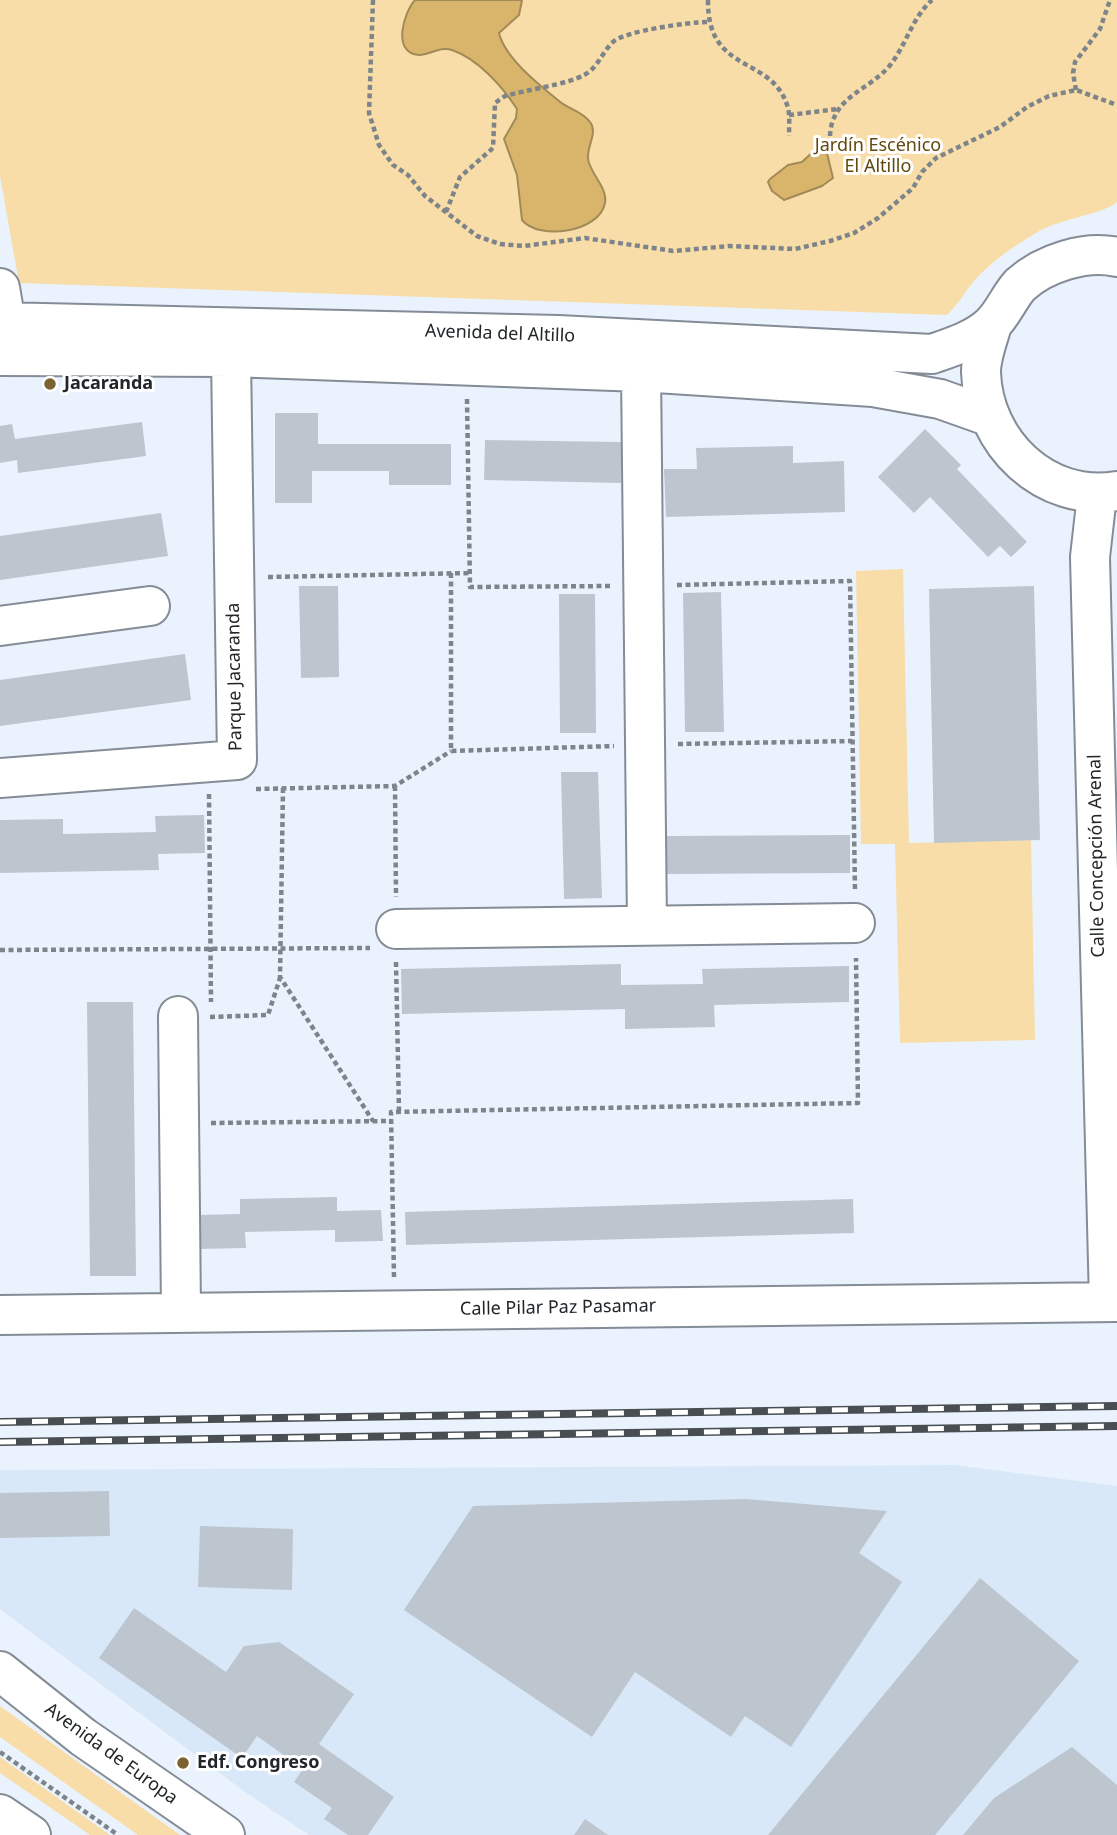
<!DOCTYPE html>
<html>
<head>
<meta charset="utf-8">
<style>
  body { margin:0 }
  canvas { display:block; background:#eaf3fd }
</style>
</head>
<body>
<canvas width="1117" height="1835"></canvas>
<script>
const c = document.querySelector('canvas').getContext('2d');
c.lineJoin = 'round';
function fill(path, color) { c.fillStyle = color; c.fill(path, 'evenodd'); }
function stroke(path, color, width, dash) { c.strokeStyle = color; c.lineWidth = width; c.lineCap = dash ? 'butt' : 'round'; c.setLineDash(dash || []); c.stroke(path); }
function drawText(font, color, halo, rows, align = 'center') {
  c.font = font + ' "Noto Sans",sans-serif'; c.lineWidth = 6; c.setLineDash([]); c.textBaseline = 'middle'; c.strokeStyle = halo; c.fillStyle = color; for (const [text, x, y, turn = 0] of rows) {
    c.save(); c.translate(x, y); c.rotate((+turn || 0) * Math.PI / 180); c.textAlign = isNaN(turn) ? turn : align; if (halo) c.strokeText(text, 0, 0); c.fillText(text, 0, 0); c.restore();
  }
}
fill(new Path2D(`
  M955,1465l162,21v349h-808l-64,-43 -245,-183v-139z`), '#d9e8f8');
fill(new Path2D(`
  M0,0h1117v202c-12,12 -60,17 -81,31 -22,13 -44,28 -61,47 -10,11 -17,25 -28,35l-928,-32 -19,-107z
  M903,569l6,274 122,-3 4,200 -135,3 -5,-199h-34l-5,-273z
  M0,1706l180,129h-42l-138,-98z
  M0,1757l110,78h-20l-90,-62z`), '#f8dda8');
const water = new Path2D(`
  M415,0h107l-3,15 -20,18c6,25 40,52 60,68 9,8 23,10 31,21 8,10 -3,24 -2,36 1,15 20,29 17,45 -5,29 -66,38 -83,17l-5,-45 -13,-36 12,-21 1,-9c-15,-23 -39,-50 -65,-59 -12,-4 -22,5 -33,5 -28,-2 -15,-43 -4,-55z
  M817,148l10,5 6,25 -11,8 -38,14 -12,-9 -4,-9 2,-3 18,-14 14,-3z`);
fill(water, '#d9b56c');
stroke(water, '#a28a58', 2);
fill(new Path2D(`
  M275,413h43v31h133v41h-62v-14h-77v32h-37z
  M142,422l4,34 -128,17 -1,-13 -17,3v-37l12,-2 3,15z
  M925,429l36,36 -4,4 70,73 -16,15 -11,-11 -12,11 -58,-60 -16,16 -36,-36z
  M485,440l136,2v41l-137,-3z
  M793,446v17l51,-2 1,51 -179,5 -2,-48h33l-1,-21z
  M161,513l7,43 -168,24v-44z
  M299,586h39l1,91 -38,1z
  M1034,586l6,254 -106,3 -5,-254z
  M721,592l3,140h-39l-2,-139z
  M559,594h36l1,139h-36z
  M185,654l6,46 -191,26v-46z
  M561,772h37l4,126 -38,1z
  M204,815l1,38 -47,1 1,16 -159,3v-53l63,-1v15l93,-2 -1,-16z
  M850,835v38l-185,1v-38z
  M621,964v21l82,-1 -1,-15 147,-3v36l-135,3 1,22 -90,2v-20l-223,5 -1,-45z
  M87,1002h46l3,274h-46z
  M337,1197v14l44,-1 2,31 -48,1v-12l-90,2 1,16 -48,1 -1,-34 43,-1v-15z
  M853,1199l1,34 -448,12 -1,-33z
  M109,1491l1,45 -110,2v-45z
  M746,1499l141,12 -28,42 43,29 -111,165 -46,-31 -14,21 -96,-65 -43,65 -188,-127 69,-104z
  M200,1526l93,3 -1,61 -94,-3z
  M980,1578l99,83 -144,174h-167z
  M134,1608l92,64 18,-26 35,-4 75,52 -35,50 75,53 -26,38h-20l-24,-16 8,-11 -38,-26 9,-13 -46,-33 -15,22 -143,-100z
  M1072,1747l45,38v50h-154l31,-37z
  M585,1819l23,16h-34z`), '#bdc6cf');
const minor = new Path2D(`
  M0,288l6,35
  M0,322l558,13 374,19c20,-7 43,-14 59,-29 12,-11 18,-28 29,-40 24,-22 66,-35 97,-28
  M992,325c-4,14 -11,32 -11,47 2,71 64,131 136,119
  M0,356l231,1 410,15 232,15 67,12 48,17
  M641,372l6,553
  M1097,495l-7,62 19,745
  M0,626l150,-20
  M0,778l237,-18 -6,-403
  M396,929l459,-6
  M178,1016l3,296
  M0,1315l1117,-13`);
const major = new Path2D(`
  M0,1671l83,66 142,98
  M0,1814l31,21`);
stroke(minor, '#848c95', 42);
stroke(major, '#848c95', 42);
stroke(new Path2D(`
  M373,0l-4,113 10,32 14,20 15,10 17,21 52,40 23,8 24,2 61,-8 88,13 56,-5 66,3 35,-8 24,-8 24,-15 35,-30 9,-16 14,-14 64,-31 27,-20 22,-11 27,-6 41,15
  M708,0c-1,76 65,54 80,108 2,8 1,19 1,28
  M1076,90l-3,-17 2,-11 25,-33 10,-29
  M789,115l49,-6
  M830,136c2,-41 40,-45 61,-72 16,-21 21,-46 41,-64
  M446,212l14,-35 33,-29 2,-45 10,-7c21,-6 63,-12 79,-21 14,-7 18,-23 29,-33 11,-11 77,-20 94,-20
  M467,399l3,188 142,-1
  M451,573v178l163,-5
  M268,577l202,-4
  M677,585l173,-4 5,308
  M678,744l174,-3
  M395,786l1,111
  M283,788l-3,189 93,144
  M256,789l139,-3 56,-35
  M209,794l2,208
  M0,950l370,-2
  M396,962l3,149
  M210,1017l58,-2 12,-37
  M211,1123l180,-2
  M394,1277l-3,-165 467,-9 -2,-145
  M0,1752l118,83`), '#7d848a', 4.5, [5, 3.5]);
stroke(minor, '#fff', 38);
stroke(major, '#fff', 38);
const rail = new Path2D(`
  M0,1422l1117,-16
  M0,1442l1117,-16`);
stroke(rail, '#494e52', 8);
stroke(rail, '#fff', 5, [16]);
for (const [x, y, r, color] of [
  [50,384,7,"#7a6232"],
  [183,1763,7,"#7a6232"]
]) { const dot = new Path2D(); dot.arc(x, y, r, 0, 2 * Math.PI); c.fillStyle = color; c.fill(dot); stroke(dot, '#fff', 2.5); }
drawText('18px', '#61480e', '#fff', [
  ["Jardín Escénico",878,146],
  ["El Altillo",878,167]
]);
drawText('18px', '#222629', '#fff', [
  ["Avenida del Altillo",500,334,2],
  ["Parque Jacaranda",235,677,-91],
  ["Calle Concepción Arenal",1097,856,-91],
  ["Calle Pilar Paz Pasamar",558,1308,-1],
  ["Avenida de Europa",111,1754,36]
]);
drawText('bold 18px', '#222629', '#fff', [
  ["Jacaranda",64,384],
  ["Edf. Congreso",197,1763]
], 'left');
</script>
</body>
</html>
